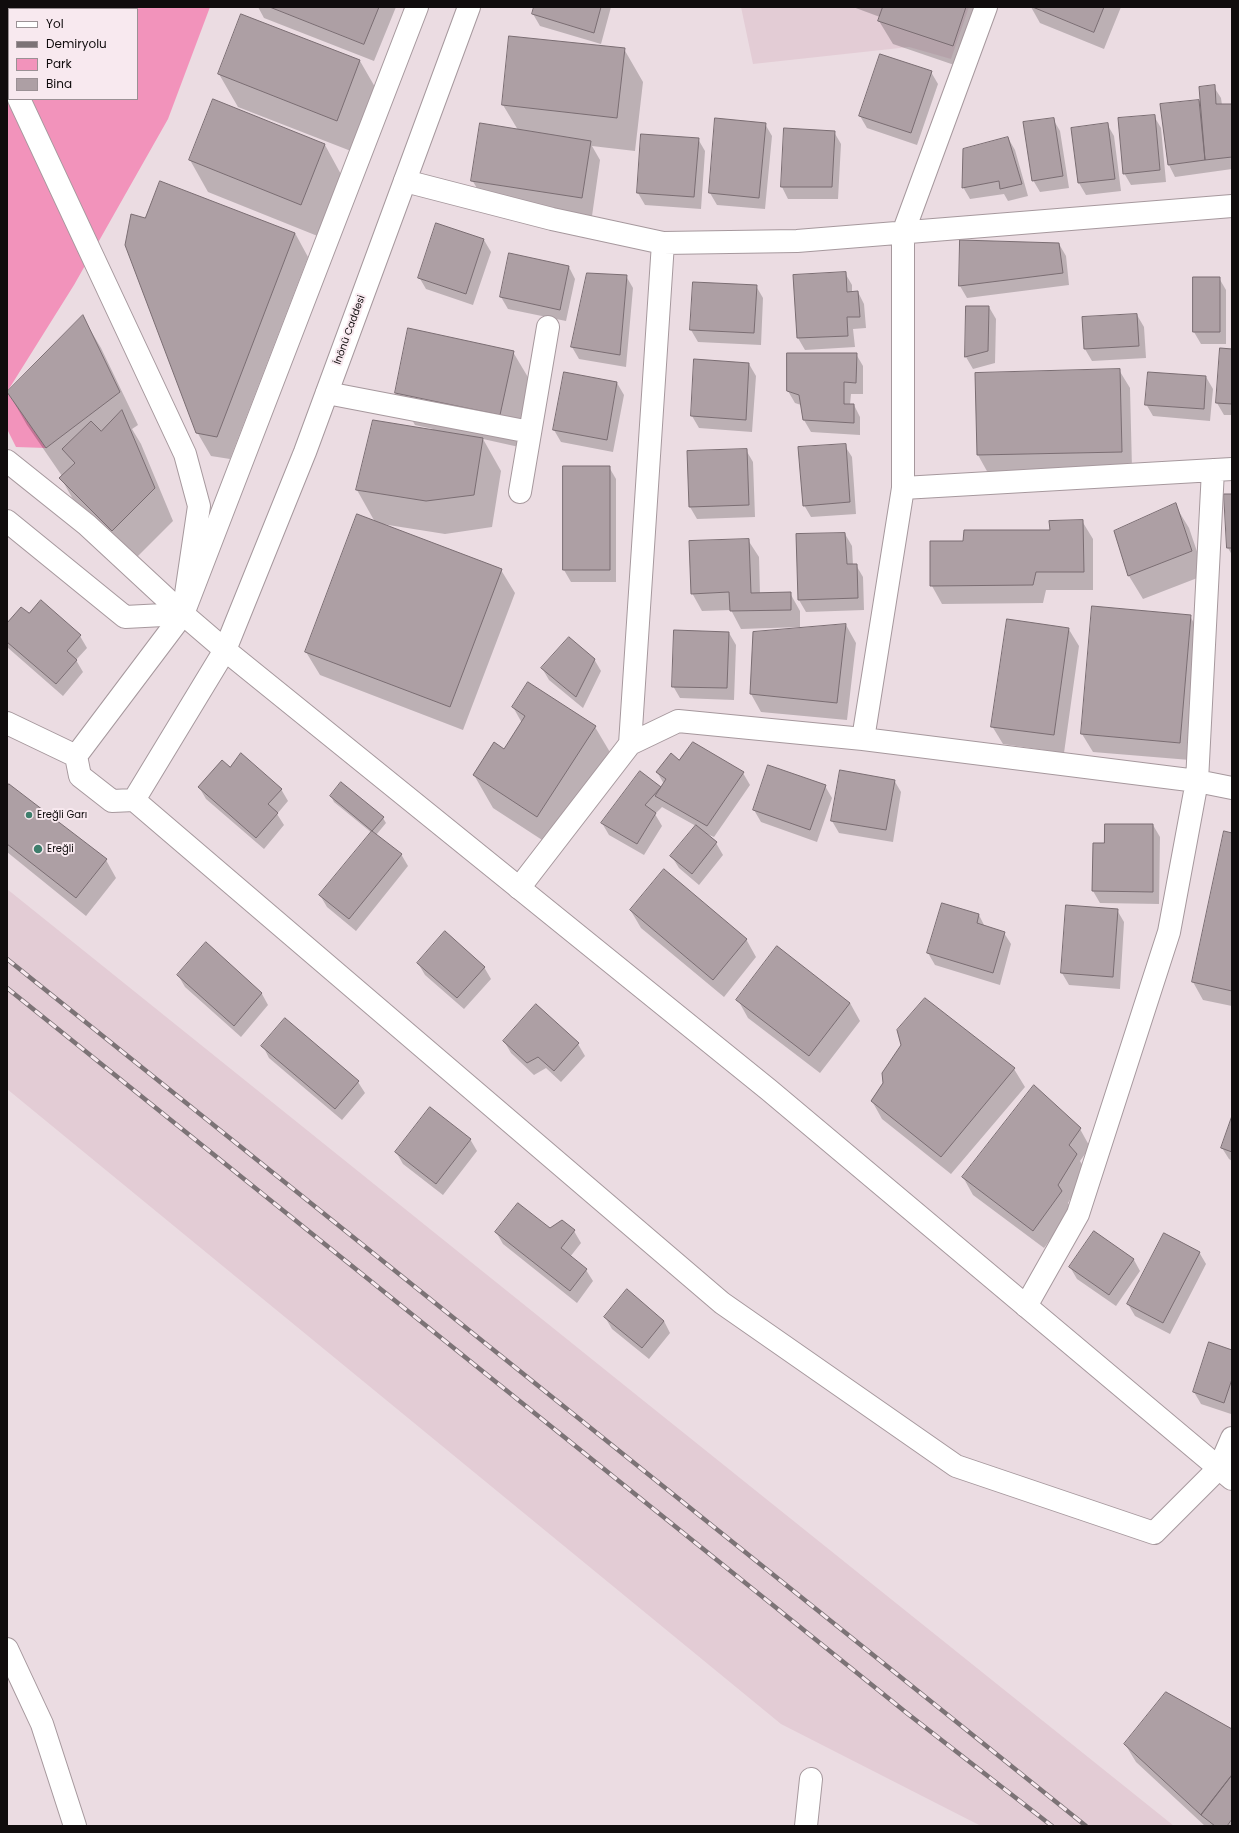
<!DOCTYPE html>
<html>
<head>
<meta charset="utf-8">
<style>
  body { margin:0 }
  #map { position:relative; width:1239px; height:1833px; overflow:hidden; background:#ebdce2; font-family:Poppins,sans-serif }
  canvas { display:block }
  .frame { position:absolute; inset:0; border:8px solid #100c0d; pointer-events:none }
  .legend { position:absolute; left:8px; top:8px; width:130px; height:92px; box-sizing:border-box; background:#f8e9ef; border:1px solid #9b9195; margin:0; padding:5px 7px; list-style:none; font-size:12px; color:#100c0d }
  .legend li { display:flex; align-items:center; gap:8px; height:20px }
  .legend b { width:20px; border:1px solid #9b9195 }
</style>
</head>
<body>
<div id="map">
<canvas width="1239" height="1833"></canvas>
<div class="frame"></div>
<ul class="legend">
<li><b style="height:5px;background:#fff"></b>Yol</li>
<li><b style="height:5px;background:#7c7376"></b>Demiryolu</li>
<li><b style="height:11px;background:#f293bb"></b>Park</li>
<li><b style="height:11px;background:#ad9fa4"></b>Bina</li>
</ul>
</div>
<script>
const c = document.querySelector('canvas').getContext('2d');
c.lineJoin = 'round';
function fill(path, color) { c.fillStyle = color; c.fill(path, 'evenodd'); }
function stroke(path, color, width, dash) { c.strokeStyle = color; c.lineWidth = width; c.lineCap = dash ? 'butt' : 'round'; c.setLineDash(dash || []); c.stroke(path); }
function drawText(font, color, halo, rows, align = 'center') {
  c.font = font + ' Poppins,sans-serif'; c.lineWidth = 4; c.setLineDash([]); c.textBaseline = 'middle'; c.strokeStyle = halo; c.fillStyle = color; for (const [text, x, y, turn = 0] of rows) {
    c.save(); c.translate(x, y); c.rotate((+turn || 0) * Math.PI / 180); c.textAlign = isNaN(turn) ? turn : align; if (halo) c.strokeText(text, 0, 0); c.fillText(text, 0, 0); c.restore();
  }
}
fill(new Path2D(`
  M741,7h228l-18,52 -42,-12 -156,17z
  M7,889l617,496 550,441h-193l-200,-102 -774,-635z`), '#e3ccd5');
fill(new Path2D(`
  M7,7h203l-42,112 -94,166 -67,107 39,56 -30,-1 -9,-18zM9,9h128v90h-128z`), '#f293bb');
fill(new Path2D(`
  M258,7h138l-22,54 -110,-43z
  M535,7h76l-10,37 -61,-18 -7,-12z
  M853,7h134l-21,62 -73,-25 -14,-23 1,-4z
  M1031,7h90l-17,42 -64,-26z
  M242,15l118,46 19,33 -23,59 -118,-46 -19,-33z
  M510,37l114,12 19,33 -8,69 -43,-5 8,14 -8,56 -109,-18 -11,-18 46,-50 -15,-25z
  M931,72l7,12 -21,61 -50,-17 -7,-12z
  M1214,87l7,11 1,7h10v64l-57,8 -6,-12 -8,-60 39,-4v-13z
  M1154,116l7,12 5,54 -35,3 -7,-12z
  M1053,119l7,12 9,57 -29,4 -7,-12z
  M765,124l7,12 -7,73 -48,-4 -7,-12z
  M1107,124l7,12 7,55 -35,4 -7,-12 -7,-54z
  M785,129l49,3 7,12 -3,55h-50l-6,-12z
  M1008,138l7,12 13,46 -20,5 -4,-7 -34,5 -7,-12z
  M698,139l7,12 -4,58 -56,-4 -7,-12z
  M325,145l18,33 -23,59 -112,-45 -18,-32z
  M145,219l150,14 13,24 -78,202 -19,-3 -14,-24z
  M484,240l7,12 -18,53 -47,-16 -7,-12z
  M961,241l98,3 7,12 3,29 -102,13 -7,-12z
  M569,267l6,12 -9,42 -58,-12 -7,-12z
  M845,273l7,12v7h6l6,12 2,24 -13,1 2,18 -50,3 -7,-12 -4,-62z
  M626,276l7,12 -7,79 -47,-8 -7,-12z
  M1219,278l7,12v54h-25l-7,-12z
  M756,286l7,12 -2,47 -63,-3 -7,-12z
  M967,307h22l7,12 -1,44 -22,6 -7,-12z
  M1137,315l7,12 2,31 -54,3 -7,-12z
  M82,316l19,32 37,77 -6,4 9,15 32,77 -42,42 -52,-53 -18,-32 1,-2 -35,-51 -19,-33z
  M1232,350v65h-8l-7,-12z
  M513,352l19,32 -13,63 -36,-8 18,32 -9,56 -47,7 -63,-10 119,46 14,23 -52,137 -143,-55 -14,-23 69,-130 -18,-32 75,-59 1,-2 -18,-4 -19,-32z
  M856,354l7,12v28h-12l-1,11h4l6,12v18l-49,-3 -7,-12 -3,-15 -6,-2 -7,-12z
  M695,360l54,4 7,12 -4,56 -53,-4 -7,-12z
  M1119,370l11,18 2,81 -144,4 -10,-18 -2,-81z
  M565,373l52,10 7,12 -11,57 -52,-10 -7,-12z
  M1206,377l7,12 -3,32 -57,-5 -7,-12z
  M845,446l7,11 4,57 -45,3 -7,-12z
  M746,450l7,12 2,55 -58,2 -7,-12 -2,-55z
  M609,467l7,12v103h-45l-7,-12z
  M1232,495v60l-4,-7z
  M1175,505l14,23 16,47 -62,24 -14,-23 -14,-45z
  M1082,521l11,18v51h-47l-3,13 -101,1 -10,-18 32,-44 87,-11z
  M845,534l7,12 1,19h3l7,12 1,33 -58,2 -7,-12z
  M748,540l11,17 1,37 30,-1 10,18v16l-59,2 -10,-19 -29,1 -10,-18z
  M29,615l51,21 7,12 -11,12 7,12 -20,24 -56,-49v-23z
  M1190,616l10,18 -10,126 -97,-8 -11,-18z
  M846,625l10,18 -9,77 -86,-8 -10,-18 3,-61z
  M1068,628l11,18 -15,107 -61,-9 -11,-18z
  M729,633l7,12 -2,55 -54,-2 -7,-12z
  M594,659l7,12 -18,37 -34,-28 -7,-12z
  M513,707l82,20 19,32 -58,90 -63,-41 -19,-33 31,-25 17,-27z
  M679,761l64,12 7,12 -36,52 -10,-4 12,10 7,12 -24,30 -20,-17 -7,-11 24,-31 -34,-19 -7,7 7,12 -18,29 -35,-20 -7,-12 38,-50 21,15 3,-4 -7,-12z
  M230,768l51,21 7,12 -11,13 7,11 -20,24 -58,-50 -7,-12z
  M894,780l7,12 -8,50 -54,-9 -7,-12z
  M825,786l7,12 -15,44 -56,-20 -7,-12z
  M7,789l99,71 10,18 -30,38 -79,-64z
  M331,796l52,22 3,5 -10,12 25,19 7,12 -52,65 -29,-24 -7,-12 52,-62 -38,-31z
  M1153,825l7,12 -1,67 -59,-1 -7,-12 1,-47h11z
  M1232,834v172l-29,-6 -10,-18z
  M942,904l37,11 6,12 19,6 7,11 -11,41 -65,-20 -7,-12z
  M1067,906l50,4 7,12 -4,67 -51,-4 -7,-12z
  M631,911l115,28 10,18 -32,40 -83,-69z
  M418,963l66,4 7,12 -27,30 -39,-34z
  M178,975l84,19 6,11 -27,32 -56,-50z
  M925,999l89,70 11,18 -74,87 -69,-55 -10,-18 12,-18z
  M738,1000l112,3 10,18 -40,52 -72,-55z
  M536,1006l42,38 7,12 -24,26 -15,-14 -12,7 -23,-22 -7,-12z
  M263,1046l95,36 7,11 -23,27 -73,-62z
  M1232,1119v42l-3,-2 -7,-11z
  M1080,1129l10,18 -10,14 6,11 -18,31 4,7 -28,38 -71,-53 -10,-18z
  M470,1139l7,12 -34,44 -40,-31 -7,-12z
  M550,1229l24,2 7,12 -11,14 16,13 7,11 -16,22 -74,-59 -7,-12z
  M1199,1252l7,12 -36,70 -35,-18 -7,-12z
  M1134,1260l6,11 -24,35 -39,-27 -7,-12z
  M605,1317l59,4 6,12 -21,26 -37,-30z
  M1232,1351v59l-1,4 -30,-10 -7,-12z
  M1232,1730v96h-27l-69,-64 -11,-18z`), '#0003');
const building = new Path2D(`
  M42,7h48l1,2h-48z
  M270,7h109l-15,37z
  M534,7h67l-7,26 -62,-19z
  M883,7h83l-13,39 -75,-25z
  M1033,7h71l-10,25z
  M241,14l119,46 -23,61 -119,-47z
  M509,36l116,12 -8,70 -115,-13z
  M880,54l52,17 -21,62 -52,-17z
  M1215,85l1,19h16v53l-27,3 -6,-73z
  M213,99l112,45 -24,61 -112,-45z
  M1199,100l6,60 -37,5 -8,-61z
  M1155,115l5,55 -37,4 -5,-56z
  M715,118l51,5 -7,75 -50,-5z
  M1054,118l9,58 -31,5 -9,-59z
  M480,123l111,18 -9,57 -111,-17z
  M1108,123l7,56 -37,4 -7,-55z
  M784,128l51,3 -3,56h-51z
  M641,134l58,4 -5,59 -57,-4z
  M1008,137l14,47 -22,5 -1,-8 -37,7 1,-39z
  M160,181l135,52 -78,204 -21,-4 -71,-188 6,-31 14,4z
  M436,223l48,16 -18,55 -48,-16z
  M960,240l99,3 4,30 -104,13z
  M509,253l60,13 -9,44 -60,-13z
  M846,272l1,20 11,-1 2,26h-13l1,19 -51,2 -4,-63z
  M587,273l40,2 -7,80 -49,-8z
  M1193,277h27v55h-27z
  M693,282l64,3 -3,48 -64,-3z
  M966,306h23l-1,45 -23,6z
  M1137,314l2,32 -55,3 -2,-32z
  M83,315l37,77 -74,56 -39,-56z
  M408,328l106,23 -14,64 -105,-22z
  M1220,348l12,1v55l-16,-1z
  M787,353h70l-1,30 -12,-1v22h10v19l-51,-3 -4,-25 -12,-4z
  M694,359l55,4 -3,57 -55,-4z
  M1120,369l2,83 -145,3 -2,-82z
  M564,372l53,10 -10,58 -54,-10z
  M1148,372l58,4 -2,33 -59,-4z
  M122,410l33,78 -43,43 -53,-53 16,-15 -13,-14 29,-28 10,10z
  M373,420l110,18 -9,57 -48,6 -70,-11z
  M846,444l4,58 -47,4 -5,-59z
  M747,449l2,56 -60,2 -2,-56z
  M563,466h47v104h-47z
  M1224,494h8v54h-5z
  M1176,503l16,48 -64,25 -14,-45z
  M357,514l145,55 -52,138 -145,-55z
  M1083,520l1,52h-48l-3,13 -103,1v-45h33l1,-11h86l-1,-9z
  M845,533l2,31h10l1,34 -60,2 -2,-66z
  M749,539l2,54 40,-1v18l-61,1 -1,-19 -38,2 -2,-53z
  M41,600l40,35 -14,16 10,9 -21,24 -49,-42v-19l14,-16 8,6z
  M1092,606l99,9 -11,128 -99,-9z
  M1007,619l62,9 -15,107 -63,-8z
  M846,624l-9,79 -87,-9 3,-62z
  M674,630l55,2 -2,56 -55,-1z
  M569,637l26,22 -19,38 -35,-29z
  M528,682l68,44 -59,91 -64,-42 21,-33 10,7 21,-33 -13,-9z
  M693,742l51,30 -37,54 -52,-30 11,-17 -10,-7 15,-19 8,7z
  M241,753l41,36 -14,15 10,9 -22,25 -58,-51 24,-27 8,7z
  M768,765l58,20 -16,45 -57,-20z
  M840,770l55,10 -9,50 -55,-9z
  M640,771l21,16 -16,18 11,8 -19,31 -36,-21z
  M341,782l43,35 -12,14 -42,-35z
  M9,784l98,75 -31,39 -69,-54v-57z
  M1105,824h48v68l-61,-1 1,-48h11z
  M696,825l21,17 -25,32 -22,-18z
  M372,831l30,23 -53,65 -30,-24z
  M1224,831l8,2v158l-40,-9z
  M664,869l83,70 -34,41 -83,-70z
  M942,903l37,11 -2,9 28,9 -12,41 -66,-20z
  M1066,905l52,4 -5,68 -52,-4z
  M445,931l40,36 -28,31 -40,-35z
  M206,942l56,51 -28,33 -57,-51z
  M777,946l73,57 -41,53 -73,-56z
  M925,998l90,70 -74,89 -70,-56 12,-18 -1,-10 19,-28 -4,-15z
  M536,1004l43,39 -25,28 -16,-14 -11,6 -24,-22z
  M285,1018l74,63 -24,28 -74,-63z
  M1034,1085l47,43 -12,17 8,9 -19,31 4,6 -29,40 -71,-54z
  M430,1107l41,32 -35,45 -41,-32z
  M1232,1116v36l-11,-4z
  M518,1203l32,25 12,-8 13,10 -14,18 26,21 -17,22 -75,-59z
  M1094,1231l40,28 -25,36 -40,-28z
  M1164,1233l36,19 -37,71 -36,-19z
  M627,1289l37,32 -22,27 -38,-31z
  M1209,1342l23,8v29l-8,24 -31,-11z
  M1166,1692l66,37v46l-31,40 -77,-71z
  M1232,1775v44l-5,7h-12l-14,-11z`);
fill(building, '#ad9fa4');
stroke(building, '#7a6d72', 1);
const minor = new Path2D(`
  M7,73l2,4
  M19,99l166,355 14,52 -16,108 -107,142 4,20 32,25 22,-1 91,-150
  M405,181l147,38 111,24 134,-2 435,-35
  M327,393l203,39
  M903,488l329,-19
  M520,492l28,-165
  M7,723l69,33
  M863,739l40,-251v-255l83,-226
  M630,744l33,-501
  M134,800l588,503 234,163 198,67 65,-65 13,-30
  M519,888l111,-144 48,-23 185,18 334,42 35,7
  M1026,1306l52,-92 91,-282 28,-151 16,-311
  M7,1649l35,75 33,102
  M806,1826l5,-47`);
const major = new Path2D(`
  M7,461l80,64 96,89 42,36 544,440 463,389
  M7,521l118,96 58,-3
  M183,614l234,-607
  M225,650l80,-198 164,-445`);
stroke(minor, '#a6989d', 24);
stroke(major, '#a6989d', 24);
stroke(minor, '#fff', 22);
stroke(major, '#fff', 22);
const rail = new Path2D(`
  M7,959l1079,867
  M7,988l901,726 144,112`);
stroke(rail, '#7c7376', 4.5);
stroke(rail, '#f8e9ef', 3, [9]);
for (const [x, y, r, color] of [
  [29,815,4,"#3e7e6c"],
  [38,849,5,"#3e7e6c"]
]) { const dot = new Path2D(); dot.arc(x, y, r, 0, 2 * Math.PI); c.fillStyle = color; c.fill(dot); stroke(dot, '#f8e9ef', 1.5); }
drawText('10px', '#100c0d', '#f8e9ef', [
  ["İnönü Caddesi",350,330,-70]
]);
drawText('10px', '#100c0d', '#f8e9ef', [
  ["Ereğli Garı",37,815],
  ["Ereğli",47,849]
], 'left');
</script>
</body>
</html>
